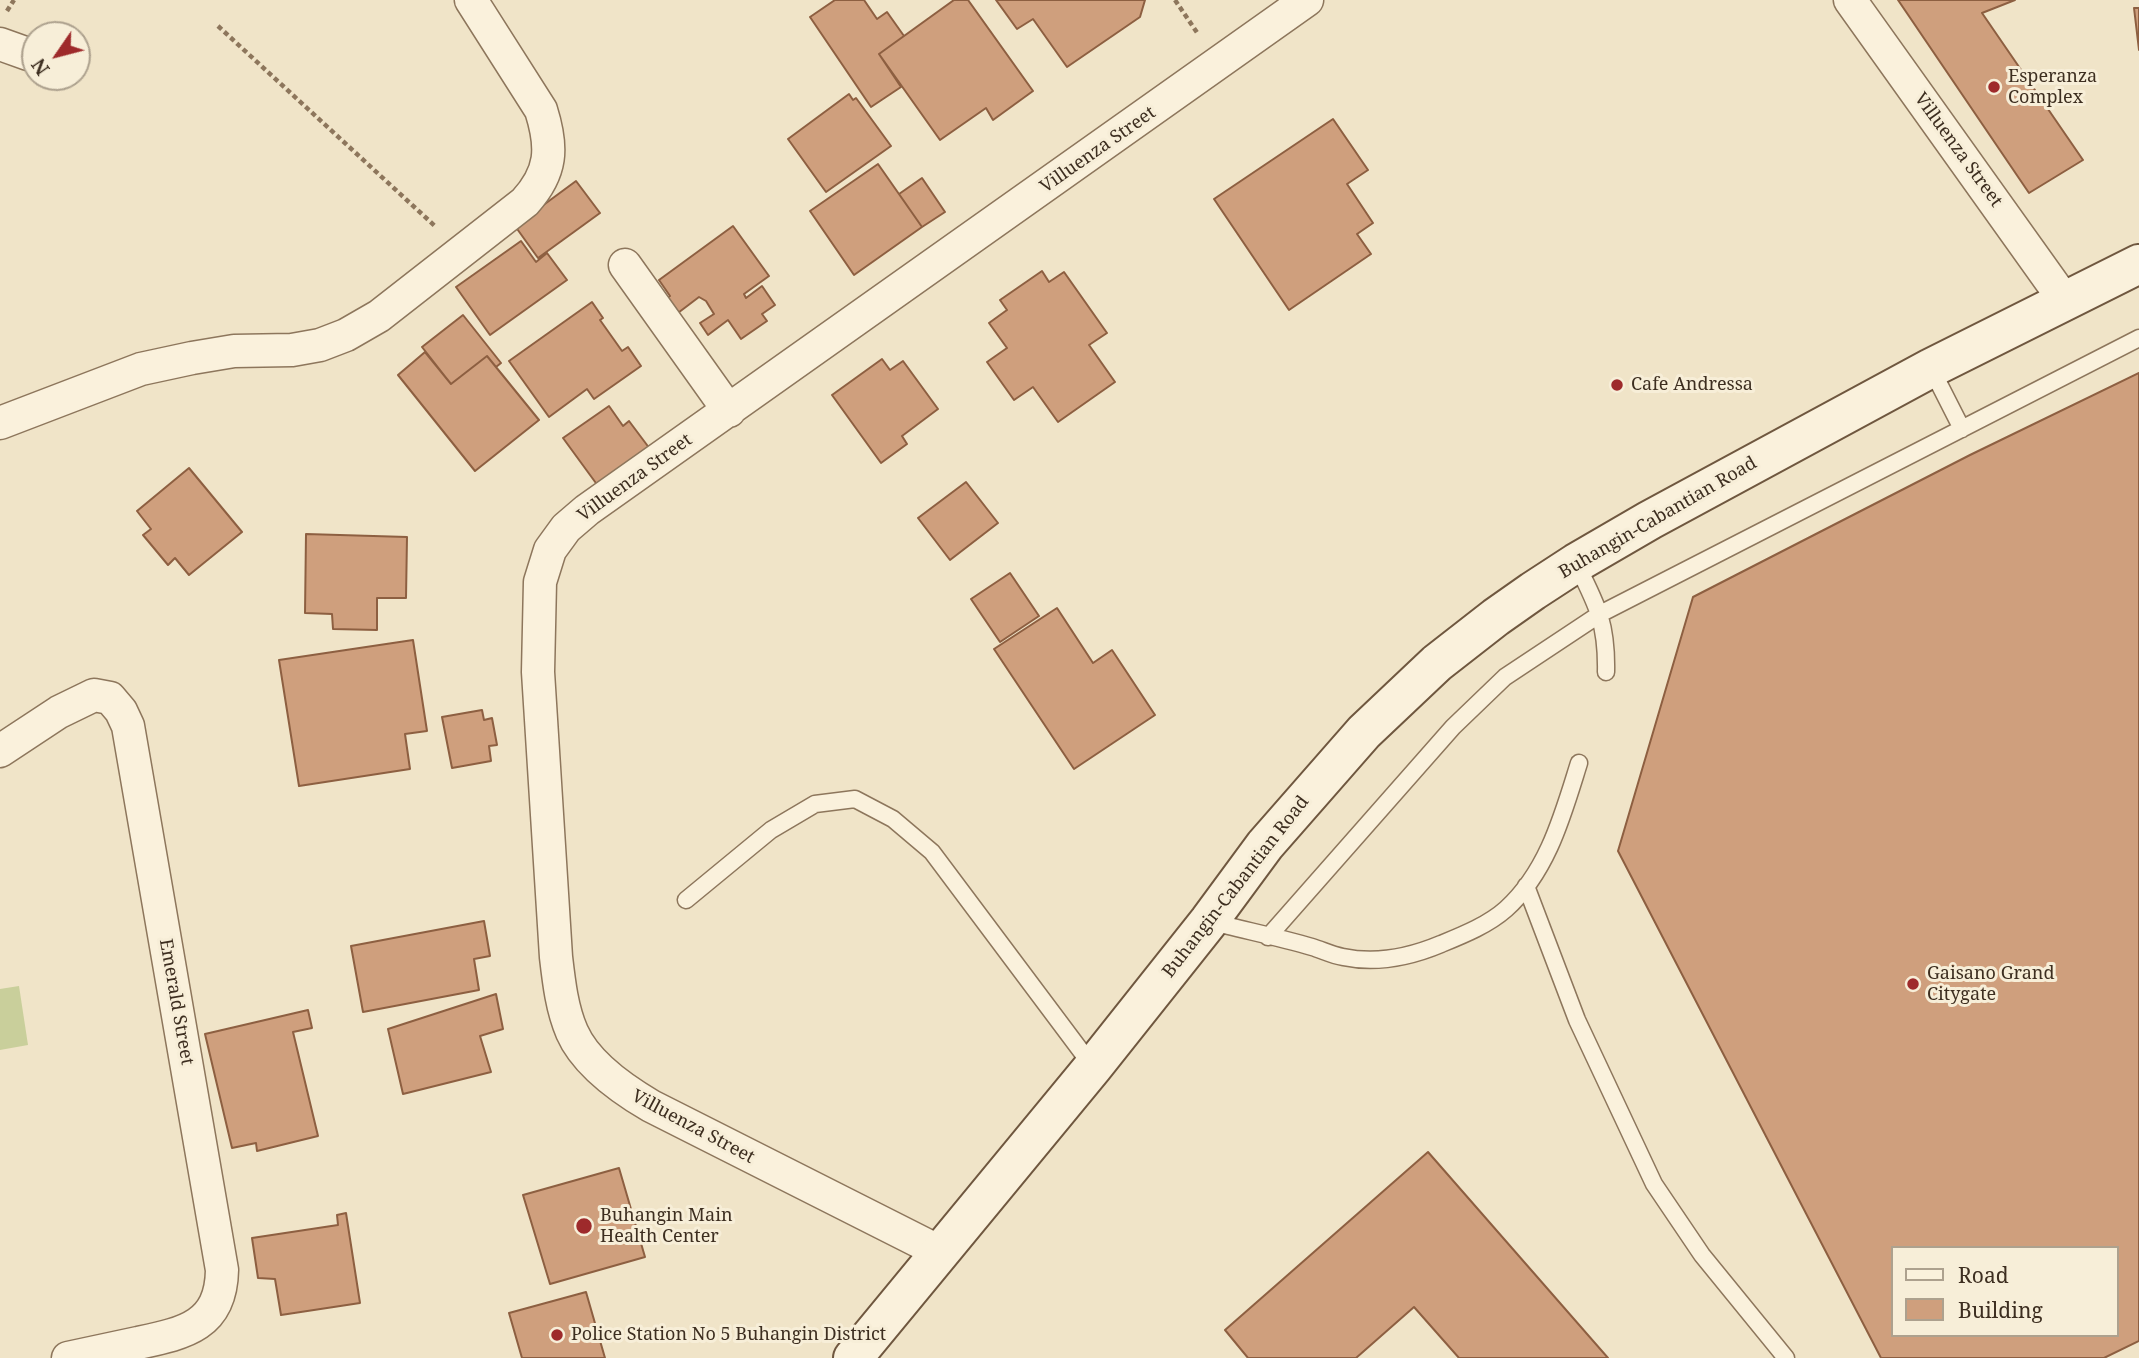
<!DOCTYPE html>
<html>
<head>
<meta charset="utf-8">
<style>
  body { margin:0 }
  #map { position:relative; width:2139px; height:1358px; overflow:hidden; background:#f0e4c8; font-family:"Noto Serif",serif }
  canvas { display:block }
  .legend { position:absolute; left:1891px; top:1246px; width:228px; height:91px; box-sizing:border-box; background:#f7eed8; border:2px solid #ada18e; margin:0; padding:9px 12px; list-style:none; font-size:21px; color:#3d2e20 }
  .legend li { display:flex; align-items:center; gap:14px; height:35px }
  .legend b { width:35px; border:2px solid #ada18e }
  .north { position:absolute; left:21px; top:21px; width:70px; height:70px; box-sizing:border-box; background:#f7eed8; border:2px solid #ada18e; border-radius:50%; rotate:235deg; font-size:19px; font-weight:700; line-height:28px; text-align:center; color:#3d2e20 }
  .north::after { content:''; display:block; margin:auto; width:24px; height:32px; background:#9e2a2b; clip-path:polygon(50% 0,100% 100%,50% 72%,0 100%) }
</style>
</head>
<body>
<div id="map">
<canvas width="2139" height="1358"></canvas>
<ul class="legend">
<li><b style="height:9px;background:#faf1dc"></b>Road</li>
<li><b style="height:19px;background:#cf9f7d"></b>Building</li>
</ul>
<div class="north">N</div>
</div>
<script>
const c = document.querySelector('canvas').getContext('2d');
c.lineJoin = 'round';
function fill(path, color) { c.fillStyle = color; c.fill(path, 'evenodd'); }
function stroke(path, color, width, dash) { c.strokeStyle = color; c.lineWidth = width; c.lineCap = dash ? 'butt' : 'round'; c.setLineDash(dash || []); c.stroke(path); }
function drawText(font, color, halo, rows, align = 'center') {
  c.font = font + ' "Noto Serif",serif'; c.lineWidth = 6; c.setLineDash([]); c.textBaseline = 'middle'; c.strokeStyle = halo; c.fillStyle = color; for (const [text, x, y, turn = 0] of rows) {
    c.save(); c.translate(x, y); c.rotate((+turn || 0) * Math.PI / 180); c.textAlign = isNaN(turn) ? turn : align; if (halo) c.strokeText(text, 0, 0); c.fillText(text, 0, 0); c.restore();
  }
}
fill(new Path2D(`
  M19,986l9,59 -28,5v-61z`), '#c9cf9b');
const building = new Path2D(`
  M835,0h29l13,19 10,-7 17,24 -25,18 22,33 -30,20 -61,-90z
  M954,0h14l65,91 -40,29 -7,-12 -46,32 -61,-86z
  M996,0h149l-5,17 -73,50 -34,-48 -16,10z
  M1898,0h117l-33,13 101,147 -54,33z
  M2134,8h5v42z
  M849,94l4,6 3,-2 35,48 -65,46 -38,-53z
  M1333,119l35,51 -21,14 26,39 -16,11 14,20 -82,56 -75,-111z
  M878,164l44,63 -68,48 -44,-64z
  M922,178l23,34 -23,15 -23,-33z
  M576,181l24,32 -62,45 -23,-32z
  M733,226l36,50 -25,18 2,4 16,-12 13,19 -13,9 5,7 -26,18 -13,-19 -20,15 -8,-12 14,-9 -8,-13 -7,-4 -29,22 -6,-19 6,-4 -11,-16z
  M521,241l15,21 11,-9 20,27 -77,55 -34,-48z
  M1042,271l7,11 15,-10 43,61 -18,12 26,37 -57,40 -25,-35 -19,13 -27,-38 20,-14 -18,-25 18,-13 -7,-10z
  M592,302l11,16 -3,2 22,31 6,-4 13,19 -47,33 -7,-10 -38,28 -40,-56z
  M463,315l38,48 -5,4 -9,-11 -36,28 -29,-37z
  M425,352l26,32 36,-28 52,64 -64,51 -77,-96z
  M882,359l8,11 13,-9 35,48 -36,27 5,8 -26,19 -49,-68z
  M2139,373v968l-35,17h-223l-263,-507 75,-254 277,-142zM1892,1248h224v87h-224z
  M609,406l14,20 6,-5 24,32 -52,37 -38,-52z
  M189,468l53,64 -53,43 -14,-17 -7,7 -25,-30 8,-6 -14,-18z
  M966,482l32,41 -48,37 -32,-42z
  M306,534l101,3 -1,61h-29v32l-44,-1 -1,-15 -27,-1z
  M1010,573l29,43 -39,26 -29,-43z
  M1057,608l36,55 19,-13 43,65 -81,54 -80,-120z
  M413,640l14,91 -22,3 5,35 -111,17 -20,-126z
  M482,710l2,10 8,-2 5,27 -8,1 2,15 -39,7 -10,-51z
  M484,921l6,35 -16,3 5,31 -116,22 -12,-66z
  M496,994l7,35 -23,7 11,36 -88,22 -15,-65z
  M308,1010l4,18 -19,4 25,104 -61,15 -1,-8 -24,5 -27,-114z
  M1428,1152l180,206h-149l-45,-51 -58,51h-108l-23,-28z
  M619,1168l26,89 -95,27 -27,-89z
  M346,1213l14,90 -79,12 -6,-36 -17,-1 -6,-40 86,-13 -1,-10z
  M586,1292l19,66h-83l-13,-45z`);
fill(building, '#cf9f7d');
stroke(building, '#8d5f41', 2);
const lane = new Path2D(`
  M1931,368l31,61
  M1576,563c21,42 31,60 30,109
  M1526,886l51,134 77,164 48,71 84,103
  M686,900l85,-70 44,-26 40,-5 38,20 39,33 161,215
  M1209,921c34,9 69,16 103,26 10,3 20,8 31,10 33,7 67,0 98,-13 22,-9 47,-19 65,-35 42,-38 57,-95 73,-146
  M1268,937l185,-210 52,-50 95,-63 539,-276`);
const street = new Path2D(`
  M1850,0l215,301
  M0,44l28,10
  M625,265l104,146
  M0,423l141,-54 51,-11 42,-7 58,-1 28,-5 26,-10 33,-19 146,-114c27,-30 28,-54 16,-92l-70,-110
  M0,751l59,-39 35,-17 16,3 11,13 7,15 94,544c-1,56 -37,63 -84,73 -24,5 -47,10 -70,15
  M942,1253l-291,-147c-29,-17 -65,-42 -79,-74 -10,-23 -13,-49 -16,-75l-18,-285 2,-90 10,-32 16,-22 21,-18 720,-510`);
const secondary = new Path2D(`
  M853,1358l240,-291 116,-146 56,-76 99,-113 73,-69 59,-46 37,-26 43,-28 74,-43 281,-152 208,-104`);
stroke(lane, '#8d765c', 19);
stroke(street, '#8d765c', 35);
stroke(secondary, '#6f573f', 42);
stroke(new Path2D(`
  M1175,0l23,34
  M7,11l7,-11
  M218,26l218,201`), '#8d765c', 4.5, [5, 3.5]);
stroke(lane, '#faf1dc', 16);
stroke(street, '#faf1dc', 32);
stroke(secondary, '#faf1dc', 38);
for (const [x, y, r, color] of [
  [1994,87,7,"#9e2a2b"],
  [1617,385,7,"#9e2a2b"],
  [1913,984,7,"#9e2a2b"],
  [584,1226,9,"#9e2a2b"],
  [557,1335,7,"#9e2a2b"]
]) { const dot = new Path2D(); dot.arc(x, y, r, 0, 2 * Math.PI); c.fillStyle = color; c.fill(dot); stroke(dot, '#f7eed8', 2.5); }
drawText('18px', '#3d2e20', '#f7eed8', [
  ["Esperanza",2008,77],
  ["Complex",2008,98],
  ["Cafe Andressa",1631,385],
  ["Gaisano Grand",1927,974],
  ["Citygate",1927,995],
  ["Buhangin Main",600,1216],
  ["Health Center",600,1237],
  ["Police Station No 5 Buhangin District",571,1335]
], 'left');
drawText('18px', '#3d2e20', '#f7eed8', [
  ["Villuenza Street",1098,150,-35],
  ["Villuenza Street",1958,150,54],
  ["Villuenza Street",635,478,-36],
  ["Buhangin-Cabantian Road",1658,518,-30],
  ["Buhangin-Cabantian Road",1236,887,-52],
  ["Emerald Street",176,1002,80],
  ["Villuenza Street",693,1127,28]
]);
</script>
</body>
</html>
